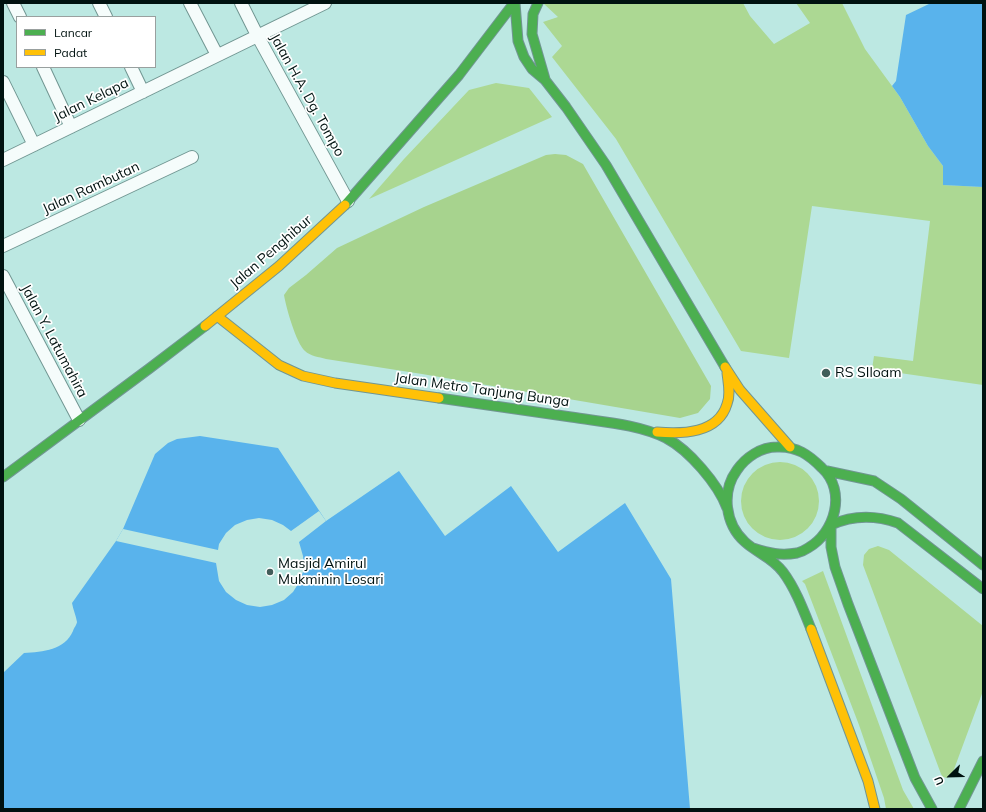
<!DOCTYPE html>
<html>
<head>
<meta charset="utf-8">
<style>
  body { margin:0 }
  #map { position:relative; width:986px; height:812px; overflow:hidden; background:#bce8e2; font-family:Mulish,sans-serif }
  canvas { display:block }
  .frame { position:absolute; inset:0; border:4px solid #001210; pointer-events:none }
  .legend { position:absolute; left:16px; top:16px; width:140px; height:52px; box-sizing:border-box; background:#fff; border:1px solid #99a09f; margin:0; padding:5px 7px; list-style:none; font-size:12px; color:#001210 }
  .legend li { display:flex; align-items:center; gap:8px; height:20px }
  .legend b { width:20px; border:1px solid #99a09f }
  .north { position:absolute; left:930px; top:756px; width:40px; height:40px; -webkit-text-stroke:3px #fff; paint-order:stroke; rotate:247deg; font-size:11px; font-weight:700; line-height:16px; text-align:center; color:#001210 }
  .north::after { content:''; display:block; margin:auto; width:14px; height:18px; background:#001210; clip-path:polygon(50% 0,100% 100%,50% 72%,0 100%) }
</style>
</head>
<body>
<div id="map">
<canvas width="986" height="812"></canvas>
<div class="frame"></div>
<ul class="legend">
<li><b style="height:5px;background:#4caf50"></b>Lancar</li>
<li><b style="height:5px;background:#ffc107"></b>Padat</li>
</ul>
<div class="north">U</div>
</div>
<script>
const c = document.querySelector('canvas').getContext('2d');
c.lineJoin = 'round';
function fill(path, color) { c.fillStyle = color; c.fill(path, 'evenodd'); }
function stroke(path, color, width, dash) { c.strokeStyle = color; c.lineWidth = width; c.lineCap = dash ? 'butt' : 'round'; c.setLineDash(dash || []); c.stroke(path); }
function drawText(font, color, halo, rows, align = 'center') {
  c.font = font + ' Mulish,sans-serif'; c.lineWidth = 3.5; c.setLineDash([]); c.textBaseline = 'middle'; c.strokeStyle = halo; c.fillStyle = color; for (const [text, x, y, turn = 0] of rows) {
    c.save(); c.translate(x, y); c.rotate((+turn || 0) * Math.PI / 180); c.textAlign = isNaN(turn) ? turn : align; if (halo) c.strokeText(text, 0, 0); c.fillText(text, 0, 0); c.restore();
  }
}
fill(new Path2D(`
  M546,3h197l7,13 24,28 36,-21 -14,-20h46l23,46 35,48 28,49 15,20v19l40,2v198l-111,-16 2,-13 39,5 17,-140 -118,-15 -23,152 -48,-7 -125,-212 -64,-82 10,-11 -19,-24 15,-5 -14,-13z
  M496,83l33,5 23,29 -183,82 35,-40 65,-69z
  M741 501a39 39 0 1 1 78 0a39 39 0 1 1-78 0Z
  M878,546l11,4 94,76v65l-30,81 -6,6 -4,-1 -2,-3 -78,-209 1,-10 5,-6z
  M823,571l80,219 11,19h-28l-2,-11 -25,-73 -54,-141 -3,-3z`), '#acd893');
fill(new Path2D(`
  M555,154l11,1 17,9 128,222 -1,13 -12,14 -18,5 -258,-44 -96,-15c-7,-2 -16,-3 -21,-8 -9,-8 -19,-44 -21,-56l5,-7 17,-13 31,-27 87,-41 122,-52z`), '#a7d38e');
fill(new Path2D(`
  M931,3h52v184l-40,-2v-19l-15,-20 -28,-49 -8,-11 4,-5 10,-66z
  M200,436l78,12 48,73 73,-50 46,65 66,-50 47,66 67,-49 46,76 19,230h-687v-136l21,-20c19,-1 41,-3 49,-22 1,-3 4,-7 4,-9 -1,-6 -4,-13 -5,-19l44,-62 7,-12 32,-75 13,-11 9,-4z`), '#59b3ec');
fill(new Path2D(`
  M319,511l7,10 -27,21 4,14 1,13 -4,12 -7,11 -9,8 -12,5 -12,2 -13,-2 -11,-5 -10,-8 -7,-11 -3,-18 -100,-22 7,-12 95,21 1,-6 7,-11 9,-8 12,-5 12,-2 13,2 11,5 8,6z`), '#bce8e2');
const street = new Path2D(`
  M13,3l7,14
  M99,3l7,14
  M190,3l27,52
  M241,3l16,32 91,166
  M43,67l28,60
  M131,67l12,25
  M3,82l31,63
  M3,160l322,-157
  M3,246l189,-89
  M3,276l76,144`);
const fast = new Path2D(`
  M515,3l3,38 6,16 8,12 13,11 21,27 40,58 119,202
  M538,3l-5,11 -1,20 13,45
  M345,205l114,-130 55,-72
  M439,398c44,6 88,13 132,19 31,5 66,7 95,21 23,12 52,46 61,70
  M827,471l47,10 27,18 82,66
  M3,477l147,-109 55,-42
  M753,548c16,5 27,8 44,5 4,-1 8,-3 11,-5 27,-15 39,-57 14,-80 -13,-13 -25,-22 -45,-21 -16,0 -31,10 -40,23 -16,22 -12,54 8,72 12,11 28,16 38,30 12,16 20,37 28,57
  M932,809l-17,-31 -67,-174 -13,-37 -4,-20v-22c22,-10 44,-10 67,-2l85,66
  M959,809l24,-48`);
const slow = new Path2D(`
  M217,316l62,49 24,11 32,7 104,15
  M205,326l74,-60 66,-61
  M725,367l15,23 50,57
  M657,432c25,2 61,2 70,-28 4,-10 1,-21 0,-31
  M811,629l57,152 7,28`);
stroke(street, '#719692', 14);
stroke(fast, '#719692', 11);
stroke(slow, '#719692', 11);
stroke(street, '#f5fcfb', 12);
stroke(fast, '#4caf50', 9);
stroke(slow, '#ffc107', 9);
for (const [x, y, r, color] of [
  [826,373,5,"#425d5a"],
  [270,572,4,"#425d5a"]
]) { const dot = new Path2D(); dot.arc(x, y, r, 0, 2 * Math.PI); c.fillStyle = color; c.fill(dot); stroke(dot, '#fff', 1.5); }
drawText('14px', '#001210', '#fff', [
  ["Jalan H.A. Dg. Tompo",307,95,61],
  ["Jalan Kelapa",91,100,-26],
  ["Jalan Rambutan",91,188,-25],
  ["Jalan Penghibur",271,252,-41],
  ["Jalan Y. Latumahira",54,341,62],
  ["Jalan Metro Tanjung Bunga",482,390,8]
]);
drawText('14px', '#001210', '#fff', [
  ["RS SIloam",835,373],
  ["Masjid Amirul",278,564],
  ["Mukminin Losari",278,580]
], 'left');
</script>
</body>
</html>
